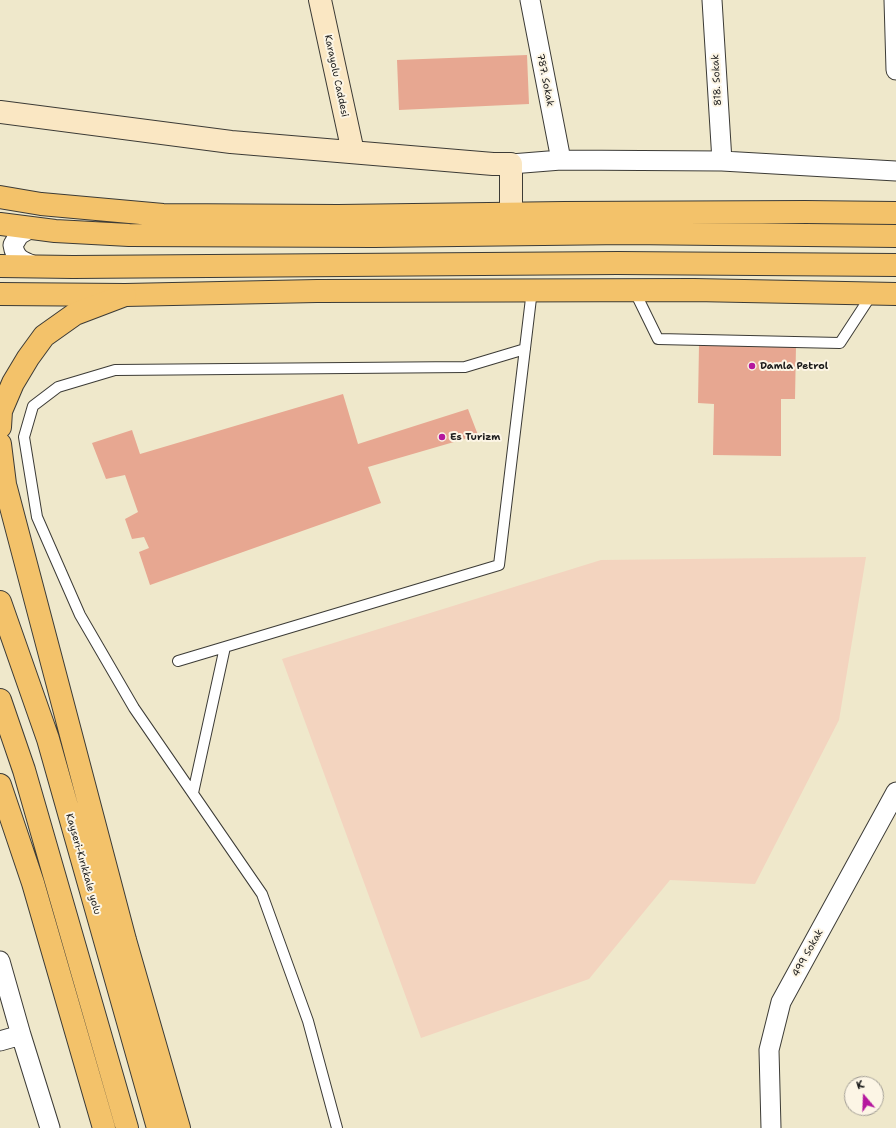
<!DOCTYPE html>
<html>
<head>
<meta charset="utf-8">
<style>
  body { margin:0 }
  #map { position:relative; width:896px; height:1128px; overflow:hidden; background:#efe8cb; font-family:"Shantell Sans",sans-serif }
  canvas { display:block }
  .north { position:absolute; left:844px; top:1076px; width:40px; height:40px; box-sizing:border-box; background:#fcf5e5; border:1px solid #a29e95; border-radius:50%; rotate:341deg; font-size:11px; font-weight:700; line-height:16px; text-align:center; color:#1c1c1c }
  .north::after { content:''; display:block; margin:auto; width:14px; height:18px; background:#b5179e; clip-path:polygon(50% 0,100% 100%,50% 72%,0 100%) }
</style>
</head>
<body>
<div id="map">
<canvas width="896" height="1128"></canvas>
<div class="north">K</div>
</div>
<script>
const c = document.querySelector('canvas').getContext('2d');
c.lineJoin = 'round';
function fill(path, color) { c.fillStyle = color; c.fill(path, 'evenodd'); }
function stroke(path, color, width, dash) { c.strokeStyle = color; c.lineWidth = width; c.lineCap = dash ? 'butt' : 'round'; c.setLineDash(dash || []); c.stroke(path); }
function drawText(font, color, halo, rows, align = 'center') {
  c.font = font + ' "Shantell Sans",sans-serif'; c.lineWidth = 4; c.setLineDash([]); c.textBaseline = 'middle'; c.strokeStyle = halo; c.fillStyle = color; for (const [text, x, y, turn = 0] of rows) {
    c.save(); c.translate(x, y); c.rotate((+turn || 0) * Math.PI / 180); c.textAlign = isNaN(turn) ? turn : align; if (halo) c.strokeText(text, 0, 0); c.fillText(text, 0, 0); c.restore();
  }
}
fill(new Path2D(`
  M866,557l-27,163 -84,164 -85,-4 -81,99 -168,59 -139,-379 319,-99z`), '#f3d4bf');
fill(new Path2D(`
  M527,55l2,49 -130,6 -2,-50z
  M699,345l97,1 -1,53h-14v57l-68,-1 1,-51 -16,-1z
  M343,394l15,50 110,-35 10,26 -110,32 13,36 -231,82 -11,-33 10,-4 -5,-11 -12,2 -7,-20 13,-7 -13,-37 -19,4 -14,-36 40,-13 8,24z`), '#e7a791');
const lane = new Path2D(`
  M634,290l24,49 182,4 32,-49
  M178,661l321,-96 33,-275
  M193,793l32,-146
  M337,1128l-29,-107 -46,-127 -128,-186 -54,-93 -43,-98 -13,-80 9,-31 25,-19 57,-17 350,-3 60,-18`);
const street = new Path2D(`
  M530,0l31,160
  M712,0l10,161
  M894,0l2,70
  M511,164l50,-4 161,1 174,10
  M31,228l-12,7 -6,10c2,14 9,16 22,21
  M0,961l21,74 29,93
  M0,1041l21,-6
  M771,1128l-2,-78 12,-48 115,-210`);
const secondary = new Path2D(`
  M320,0l33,152
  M0,112l231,30 262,22h18v50`);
const primary = new Path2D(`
  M0,197l41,7 122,11 175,1 226,-3 241,-1 91,1
  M0,224l55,7 74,4 245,1 253,-3 269,3
  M0,266l73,1 545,-4 278,2
  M0,294l125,1 192,-4 377,-1 202,4`);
const highway = new Path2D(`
  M0,427l1,-16 12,-28 15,-25 16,-22 31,-22 50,-19
  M0,444l5,40
  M0,470l6,18 119,452 54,188
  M0,602l48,137 110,389
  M0,700l24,70 103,358
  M0,785l33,98 71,245`);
stroke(lane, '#3c3b36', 12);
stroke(street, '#3c3b36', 21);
stroke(secondary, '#3c3b36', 24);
stroke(primary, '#3c3b36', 24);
stroke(highway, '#3c3b36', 24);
stroke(lane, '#fff', 10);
stroke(street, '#fff', 19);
stroke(secondary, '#fae7c3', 22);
stroke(primary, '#f3c26a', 22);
stroke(highway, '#f3c26a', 22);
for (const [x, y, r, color] of [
  [752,366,4,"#b5179e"],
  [442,437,4,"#b5179e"]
]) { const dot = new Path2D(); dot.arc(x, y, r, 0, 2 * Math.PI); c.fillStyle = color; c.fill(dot); stroke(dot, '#fcf5e5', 1.5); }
drawText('10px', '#1c1c1c', '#fcf5e5', [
  ["Karayolu Caddesi",336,76,78],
  ["787. Sokak",545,80,79],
  ["818. Sokak",717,80,-93],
  ["Kayseri-Kırıkkale yolu",83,864,74],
  ["499 Sokak",808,953,-61]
]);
drawText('bold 10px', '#1c1c1c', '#fcf5e5', [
  ["Damla Petrol",760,366],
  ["Es Turizm",450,437]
], 'left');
</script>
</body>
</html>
